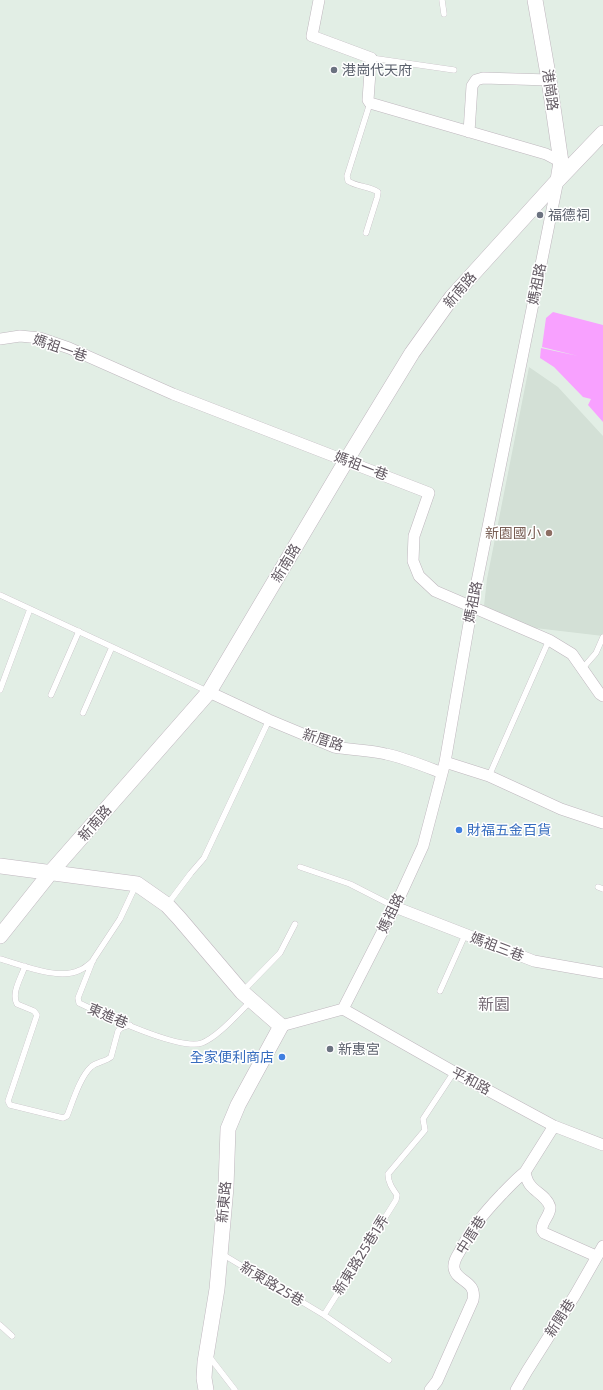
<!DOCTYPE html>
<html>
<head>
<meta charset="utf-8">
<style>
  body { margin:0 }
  canvas { display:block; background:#e2eee5 }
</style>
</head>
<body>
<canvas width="603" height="1390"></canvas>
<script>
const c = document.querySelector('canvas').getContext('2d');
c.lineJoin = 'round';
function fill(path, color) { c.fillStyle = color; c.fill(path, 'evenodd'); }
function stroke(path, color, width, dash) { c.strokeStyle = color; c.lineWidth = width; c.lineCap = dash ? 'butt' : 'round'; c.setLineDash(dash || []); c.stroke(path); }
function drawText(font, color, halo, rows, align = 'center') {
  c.font = font + ' "Exo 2","Noto Sans TC",sans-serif'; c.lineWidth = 3; c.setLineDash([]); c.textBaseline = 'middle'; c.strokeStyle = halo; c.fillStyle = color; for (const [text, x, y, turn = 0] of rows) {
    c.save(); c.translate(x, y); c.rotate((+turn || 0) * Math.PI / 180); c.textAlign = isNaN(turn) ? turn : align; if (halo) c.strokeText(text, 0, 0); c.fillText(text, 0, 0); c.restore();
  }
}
fill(new Path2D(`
  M529,367l29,20 45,49v200l-68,-8 -52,-13 4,-36z`), '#d3e0d6');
fill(new Path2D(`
  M553,312l50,13v97l-15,-17 3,-6 -8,-2 -29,-30 -14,-9 1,-10 37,8 -36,-9 4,-29z`), '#f8a1ff');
const lane = new Path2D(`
  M442,0l2,14
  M371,58l83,12
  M366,233l11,-35 1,-6c-9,-6 -21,-5 -30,-11l-1,-5 23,-73
  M0,595l207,96
  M582,669l14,-16 7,-16
  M0,690l30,-81
  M51,695l28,-64
  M83,713l29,-66
  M489,776l60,-136
  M300,867l50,17 45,23
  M136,885l-16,34 -27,41 -15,38 1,5c23,11 101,48 123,40 17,-7 35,-29 49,-42
  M598,887l5,2
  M167,905l24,-32 13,-15 65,-138
  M0,959c21,6 60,22 80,11 5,-2 9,-6 13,-9
  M25,966c-4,12 -14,27 -8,38l17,7 3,4 -29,86 2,4 53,13 4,-2c6,-15 13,-39 24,-49 5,-5 14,-5 20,-10l7,-26 3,-3 9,-3
  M440,991l25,-56
  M242,992l38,-39 15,-29
  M222,1254l102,61 65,45
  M324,1315l72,-115 1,-5c-5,-7 -9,-13 -9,-21l37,-44 -2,-11 31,-47
  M0,1325l12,11
  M208,1355l27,35`);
const street = new Path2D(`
  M319,0l-7,36 59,22 -3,42 2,3 176,51 15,8
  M469,132l3,-46 4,-6 7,-2 66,2
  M0,339l20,-3 20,2 29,10 104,46 256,99 -15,43 -1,25 6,15 16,15 114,49 23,14 28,40 3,2
  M209,692l60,28 65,27c17,3 35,3 52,7 19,4 38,12 56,19
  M445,762l44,14 72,33 42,14
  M395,907l139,54 69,12
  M343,1009l111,63 100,54 49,19
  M281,1026l62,-17 52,-102 28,-61 22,-84 27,-156 86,-426
  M554,1126l-29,46c1,5 3,11 6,14 5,6 17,12 19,21 1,8 -9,15 -8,23l2,3 52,23
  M430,1390l7,-9 36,-81c4,-20 -17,-18 -19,-32 -1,-6 3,-12 6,-17 12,-24 24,-38 42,-57 8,-8 14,-15 23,-22
  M516,1390l11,-19 48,-76 28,-49`);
const secondary = new Path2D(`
  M535,0l14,80 12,82 -3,18
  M0,866l137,18 30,21 12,13 63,74 39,34 -43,79 -10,24 -2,58 -9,102 -12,73 -1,16 2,12
  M0,936l51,-64 158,-180 137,-231 66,-108 40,-56 106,-117 45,-47`);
stroke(lane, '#bfb7be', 6);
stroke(street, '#bfb7be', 12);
stroke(secondary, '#bfb6be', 16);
stroke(lane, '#fff', 5.5);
stroke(street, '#fff', 11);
stroke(secondary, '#fff', 15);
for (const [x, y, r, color] of [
  [334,70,4,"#6b7280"],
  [540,215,4,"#6b7280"],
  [549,533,4,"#8d6e63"],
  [459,830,4,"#3f7fe0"],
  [330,1049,4,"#6b7280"],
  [282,1057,4,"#3f7fe0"]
]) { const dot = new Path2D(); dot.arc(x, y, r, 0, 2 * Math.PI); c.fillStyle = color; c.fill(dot); stroke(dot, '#fff', 1.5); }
drawText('14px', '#5b616d', '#fff', [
  ["港崗代天府",342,70],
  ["福德祠",548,215],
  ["新惠宮",338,1049]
], 'left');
drawText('14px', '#635a63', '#fff', [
  ["港崗路",550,90,82],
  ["媽祖路",537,284,-79],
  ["新南路",460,290,-50],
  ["媽祖一巷",60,348,19],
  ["媽祖一巷",361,466,21],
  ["新南路",286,563,-59],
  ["媽祖路",473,602,-79],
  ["新厝路",323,740,18],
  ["新南路",95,823,-49],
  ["媽祖路",391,913,-64],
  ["媽祖三巷",497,947,21],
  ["東進巷",108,1016,23],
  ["平和路",471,1081,28],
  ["新東路",224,1202,-85],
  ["中厝巷",471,1235,-58],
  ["新東路25巷1弄",361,1255,-58],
  ["新東路25巷",272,1284,31],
  ["新開巷",560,1318,-57]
]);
drawText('14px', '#785e54', '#fff', [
  ["新園國小",541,533]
], 'right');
drawText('14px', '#366cbe', '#fff', [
  ["財福五金百貨",467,830],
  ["全家便利商店",274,1057,"right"]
], 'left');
drawText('16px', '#756b75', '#fff', [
  ["新園",494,1005]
]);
</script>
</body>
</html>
